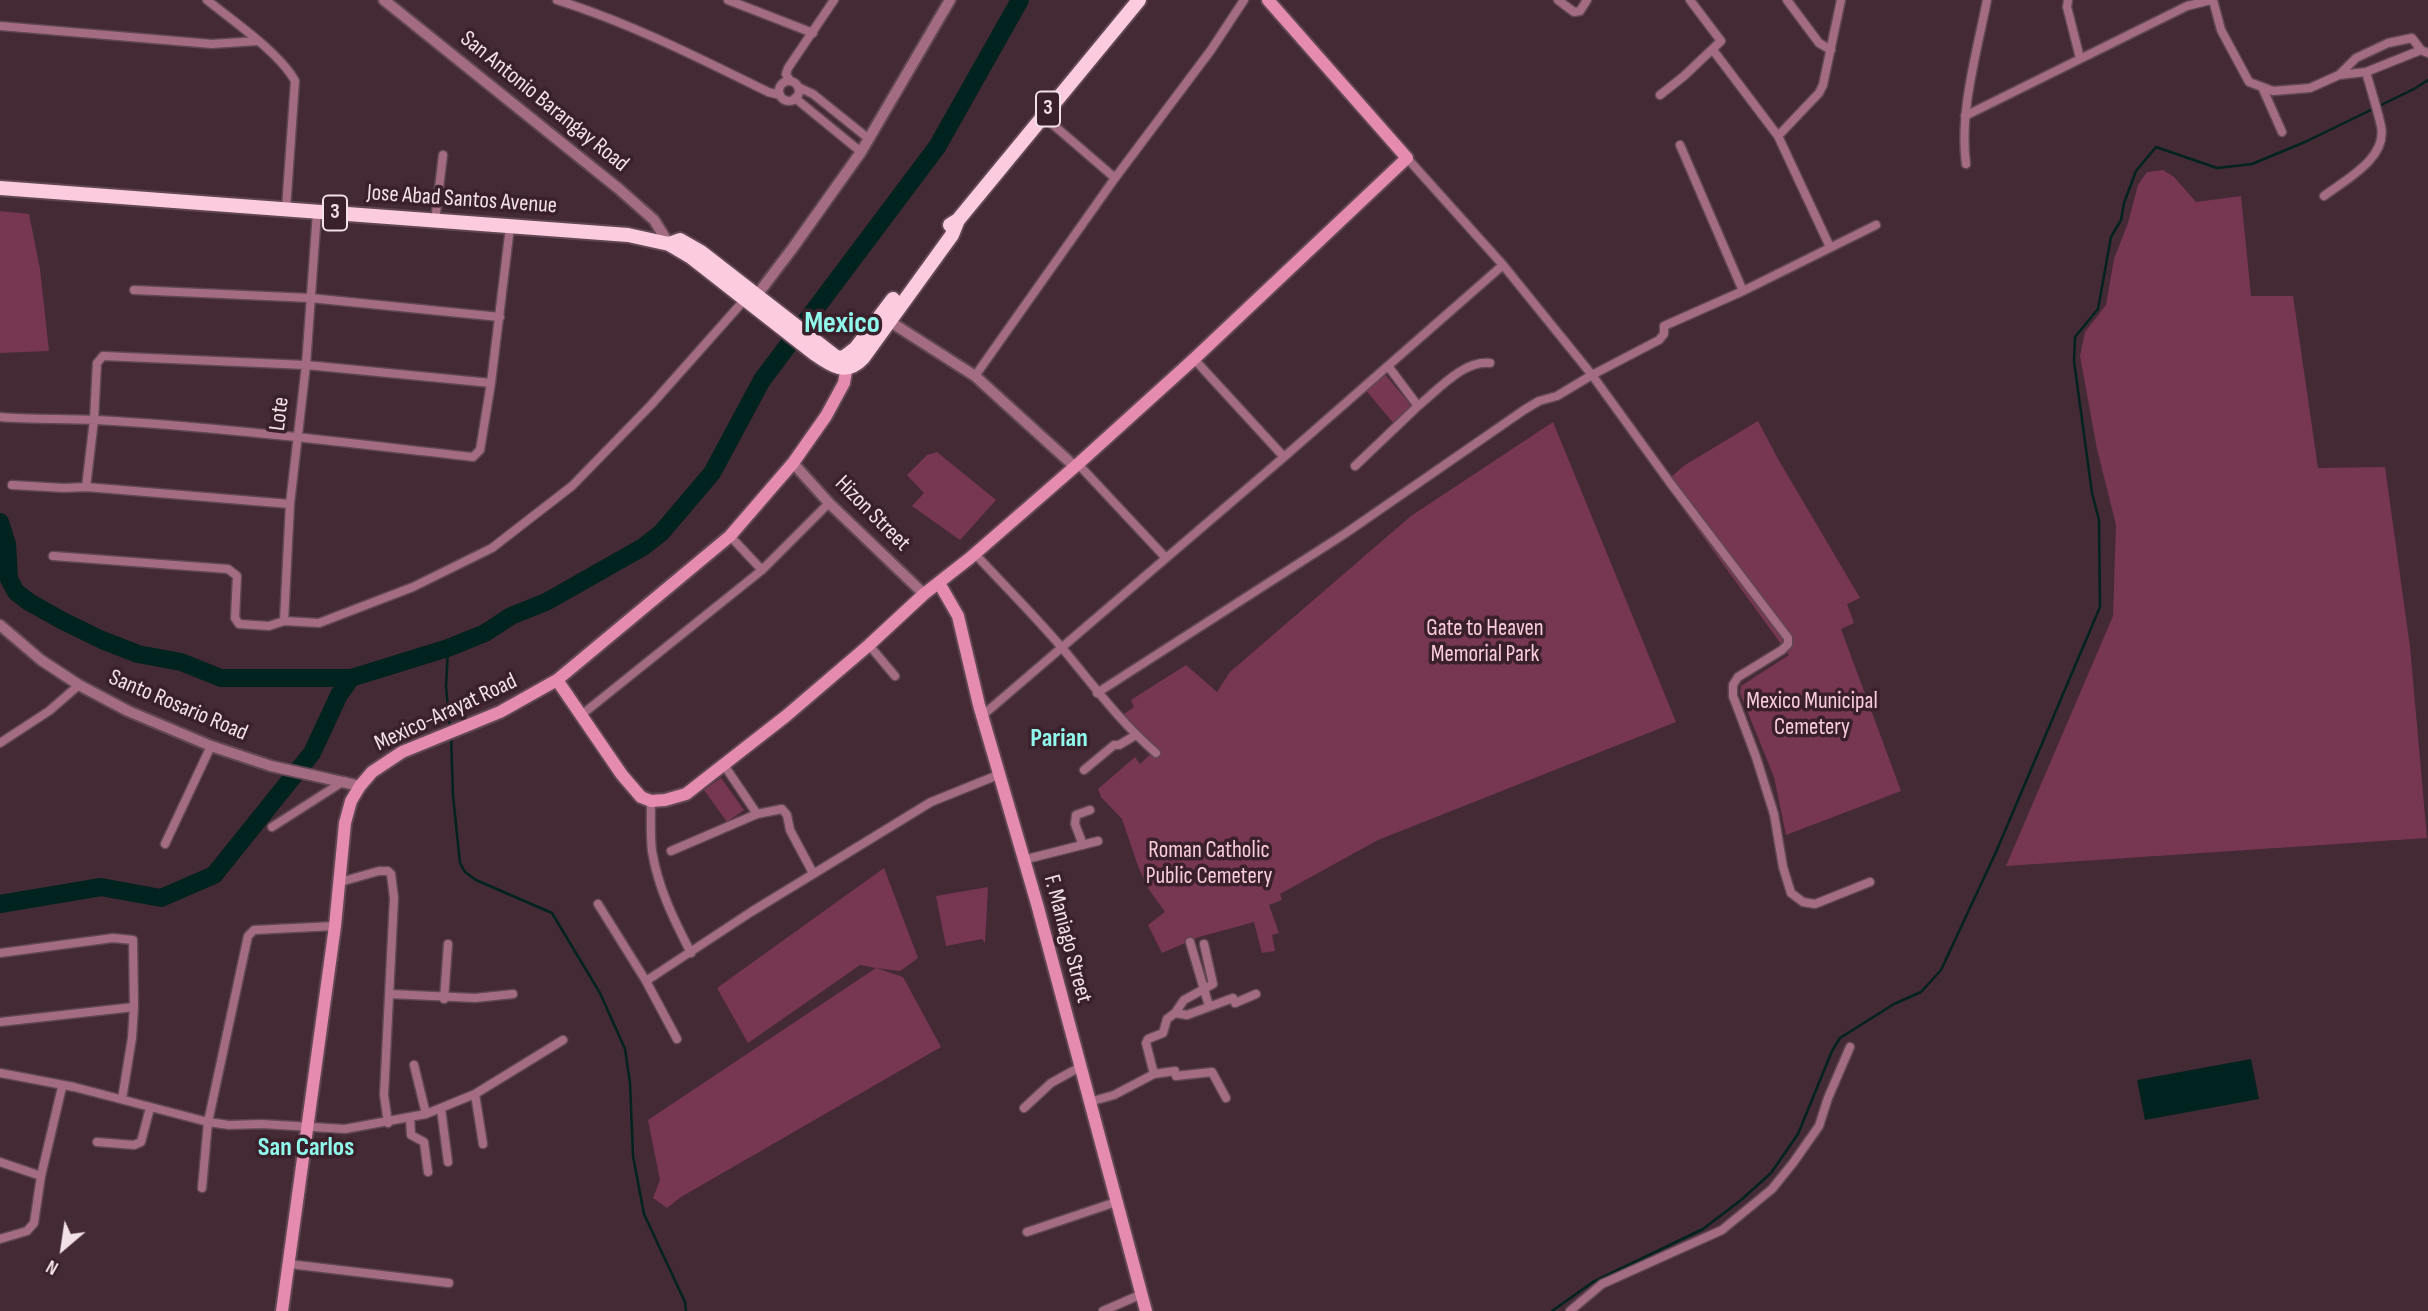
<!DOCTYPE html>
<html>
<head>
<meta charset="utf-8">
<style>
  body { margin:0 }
  #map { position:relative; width:2428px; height:1311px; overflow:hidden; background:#442a34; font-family:"Sofia Sans Condensed",sans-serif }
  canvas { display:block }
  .north { position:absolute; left:28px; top:1213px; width:70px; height:70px; -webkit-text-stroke:5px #39202a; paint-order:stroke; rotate:209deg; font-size:19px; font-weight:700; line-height:28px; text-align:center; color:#f3e1e8 }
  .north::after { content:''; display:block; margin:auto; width:24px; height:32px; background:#f3e1e8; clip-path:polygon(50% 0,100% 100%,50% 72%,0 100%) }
</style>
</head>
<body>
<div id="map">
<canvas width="2428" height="1311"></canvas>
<div class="north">N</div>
</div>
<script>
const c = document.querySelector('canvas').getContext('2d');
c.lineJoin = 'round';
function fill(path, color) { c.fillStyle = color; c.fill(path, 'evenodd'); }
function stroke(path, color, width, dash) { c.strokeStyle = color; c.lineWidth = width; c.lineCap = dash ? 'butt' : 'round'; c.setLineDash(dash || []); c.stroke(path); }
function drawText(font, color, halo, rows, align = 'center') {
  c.font = font + ' "Sofia Sans Condensed",sans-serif'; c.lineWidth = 7; c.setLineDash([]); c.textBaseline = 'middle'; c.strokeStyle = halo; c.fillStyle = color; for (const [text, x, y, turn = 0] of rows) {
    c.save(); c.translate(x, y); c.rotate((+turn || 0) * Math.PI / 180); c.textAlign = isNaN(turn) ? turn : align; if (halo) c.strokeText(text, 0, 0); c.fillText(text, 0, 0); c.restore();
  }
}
fill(new Path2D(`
  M2163,170l11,7 22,25 45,-6 10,100h42l25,172 67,-1 25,180 17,191 -421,28 107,-250 3,-91 -19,-76 -17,-93 5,-24 21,-27 8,-46 14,-36 10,-38 9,-13z
  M0,211l29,3 11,55 9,82 -49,2z
  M1383,372l31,37 -19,16 -31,-37z
  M1758,421l20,38 82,139 -13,6 7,19 -13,6 60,162 -115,44 -12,-58 -34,-84 1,-7 48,-31 -125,-172 21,-18z
  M1553,422l123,300 -298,118 -98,54 2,6 -13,5 10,28 -7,2 3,16 -13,2 -8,-31 -55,15 -37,16 -14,-28 17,-13 -17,-24 -10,-22 -16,-47 -21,-22 -3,-8 37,-32 5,7 13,-12 -32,-36 13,-9 -3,-7 55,-35 31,27 13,-20 181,-156z
  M937,452l59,48 -36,40 -48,-34 12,-13 -17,-18 20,-20z
  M721,778l23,32 -17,12 -23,-32z
  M884,868l34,90 -18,13 -24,-3 27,9 38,70 -260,150 -14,11 -14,-10 7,-18 -12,-60 228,-152 -16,-3 -112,78 -31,-55z
  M988,887l-3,56 -3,-4 -36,7 -10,-50z`), '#773753');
fill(new Path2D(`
  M2251,1059l8,40 -114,21 -8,-40z`), '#002320');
stroke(new Path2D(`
  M448,648l-2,39 4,42
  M451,736l2,60 7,67 5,9 11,8 76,33 48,80 25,56 5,34 3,73 11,58 41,88 1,9
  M1552,1311l41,-29 110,-53 38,-29 30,-27 27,-39 34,-83 8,-13 54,-34 27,-12 20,-22 55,-118 104,-245 -1,-87 -7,-27 -18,-132 1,-24 23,-28 13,-72 10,-17 3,-17 12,-32 20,-24 61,21 35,-4 53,-22 109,-53 14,-9`), '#002320', 2.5);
stroke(new Path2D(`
  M0,522l7,22 2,35 7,13 13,10 34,19 39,19 36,14 43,8 40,16h130l97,-30 37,-15 26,-17 35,-14 97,-55 18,-14 51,-60 50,-93 175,-233 83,-147
  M0,904l101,-17 60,11 53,-23 98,-122 27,-58 12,-17`), '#002320', 18);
const minor = new Path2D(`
  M207,0c26,21 73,53 88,81l-9,128
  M557,0c73,23 142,58 211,92l12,3
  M728,0l85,33
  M1558,0l16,12 6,-1 7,-11
  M1787,0l32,43 12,7
  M2068,0l-1,7 13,51
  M2213,0l8,30 28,52 24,9 37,-3 29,-13 27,-3c5,18 11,36 15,54 7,32 -36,54 -57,70
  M0,26l212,18 45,-3
  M1713,50l65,86
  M2366,72l55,-22 7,3
  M2339,75l17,-17 32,-15 24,-5 9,12
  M790,81l-4,-7 2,-6 46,-68
  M779 91a10 10 0 1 1 20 0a10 10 0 1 1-20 0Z
  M798,87l15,7 56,45
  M2262,87l20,45
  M1660,95l24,-19 37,-35 -31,-41
  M795,98l66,54
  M1043,116l72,62
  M1965,116l222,-110 24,-6
  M1407,158l96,107 89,110 79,109 117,154v6l-6,6 -44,27 -5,8v11l23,61 18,57 9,53 8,26 12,9 12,2 55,-22
  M1966,164c-7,-52 11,-112 21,-164
  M435,221l8,-66
  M1830,247l-52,-111 41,-43 4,-8 18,-85
  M134,290l176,8 190,19
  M1743,291l133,-66
  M1194,359l90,98
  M975,376l140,-198 96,-128 33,-50
  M1418,406c19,-15 45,-46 72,-43
  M0,417c32,3 64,1 96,3 126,7 252,23 377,37l7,-7 11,-67 19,-156
  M1078,464l87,93
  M1355,466l63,-60 -30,-40
  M12,485l52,3 22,-1 204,17
  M86,487l8,-67 3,-57 6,-7 203,9 185,18
  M730,536l32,34
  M975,554c29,31 60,62 88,95 30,36 57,73 93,104
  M53,556l175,13 9,7 -2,42 4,6 30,2 15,-5 35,2 94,-36 79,-39 80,-62 79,-81 96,-108
  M284,621l6,-117 16,-139 11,-153
  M869,645l26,31
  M1097,693l249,-160 178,-123 15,-9 18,-5 35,-21 67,-35 5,-6v-8l79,-35 -63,-146
  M983,715l301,-258 219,-192
  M580,716l182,-146 67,-67
  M0,743l49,-32 30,-26
  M724,765l33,49
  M1084,770l30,-25h5l17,-10
  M651,801c0,17 -1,33 1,50 6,37 22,69 39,102
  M272,827l72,-46
  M165,844l46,-98
  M1083,845l-8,-21 1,-9 14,-5
  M671,851l86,-37 25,-5 5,6 3,15 23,43
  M1023,860l75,-19
  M340,882l39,-11h9l3,3 3,24 -10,197 4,28
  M598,904l48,77 31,58
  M1190,942l19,64
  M0,953l113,-15 20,2 1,67 -2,31 -10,61
  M646,981l105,-69 180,-110 67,-27
  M390,994l85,4 38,-4
  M444,999l4,-55
  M1175,1013l9,-13 29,-16 -9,-40
  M0,1022l134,-15
  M414,1065l12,49
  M0,1073l74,14 134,35 21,3 33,-1 83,5 81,-15 49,-20 88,-54
  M1154,1074l21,-3 1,5 36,-4 14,26
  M475,1094l8,50
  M1089,1102l25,-7 40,-21 -8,-31 2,-4 15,-6 4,-14 8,-6 12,2 46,-17 2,5 21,-9
  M1024,1108l27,-25 29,-16
  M441,1109l7,53
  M410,1117l1,18 13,7 4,30
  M97,1142l37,3 7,-3 9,-34
  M0,1162l41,14
  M202,1188l6,-66 40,-186 6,-6 81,-4
  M1027,1232l89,-30
  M0,1239l27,-8 7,-8 7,-47 21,-89
  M289,1264l160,19
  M1103,1311l39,-17
  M1570,1311l32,-27 120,-54 50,-41 21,-26 26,-37 9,-28 22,-51`);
const tertiary = new Path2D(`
  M384,0l235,189 35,31 15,24
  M754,299l38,-50 69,-97 89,-152
  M889,321l86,55 99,90
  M793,463l36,40 95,91
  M0,625l41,35 38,25 49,26 83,35 60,20 89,20`);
const secondary = new Path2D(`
  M939,583l19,33 21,89 58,199 109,407
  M557,680l65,95 19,22 10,4 14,-1 21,-6 100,-78 83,-71 55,-51 46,-36 108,-94 116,-105 213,-201 -139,-158
  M282,1311l53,-385 10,-103 6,-22 9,-15 12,-14 30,-20 98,-40 57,-32 173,-144 63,-73 33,-47 18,-33 4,-23`);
const trunk = new Path2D(`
  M0,188l628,47 41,9 22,13 124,97c17,12 31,22 48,4l89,-123 6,-15
  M950,225l8,-5 181,-220
  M669,244l11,-4 21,12 135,105 7,1 13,-10 37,-49`);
stroke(minor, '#604751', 11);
stroke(tertiary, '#604751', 14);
stroke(secondary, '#604751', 16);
stroke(trunk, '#604751', 18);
stroke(minor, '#a46c82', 8);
stroke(tertiary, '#a46c82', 10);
stroke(secondary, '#e48baf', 12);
stroke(trunk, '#fcccde', 14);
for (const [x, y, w] of [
  [1048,109,24],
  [335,213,24]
]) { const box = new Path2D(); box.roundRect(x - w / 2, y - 17.5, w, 35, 5); c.fillStyle = '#39202a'; c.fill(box); stroke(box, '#f3e1e8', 2); }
drawText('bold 21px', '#f3e1e8', null, [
  ["3",1048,109],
  ["3",335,213]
]);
drawText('23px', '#f3e1e8', '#39202a', [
  ["San Antonio Barangay Road",544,102,39],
  ["Jose Abad Santos Avenue",462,200,4],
  ["Lote",280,414,-83],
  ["Hizon Street",872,514,45],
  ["Santo Rosario Road",178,706,23],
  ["Mexico-Arayat Road",446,713,-25],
  ["F. Maniago Street",1067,939,75]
]);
drawText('23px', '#faccdd', '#39202a', [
  ["Gate to Heaven",1485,629],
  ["Memorial Park",1485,655],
  ["Mexico Municipal",1812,702],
  ["Cemetery",1812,728],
  ["Roman Catholic",1209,851],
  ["Public Cemetery",1209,877]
]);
drawText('bold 26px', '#90faed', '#39202a', [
  ["Parian",1059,739],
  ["San Carlos",306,1148]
]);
drawText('bold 30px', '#90faed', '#39202a', [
  ["Mexico",842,324]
]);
</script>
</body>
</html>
